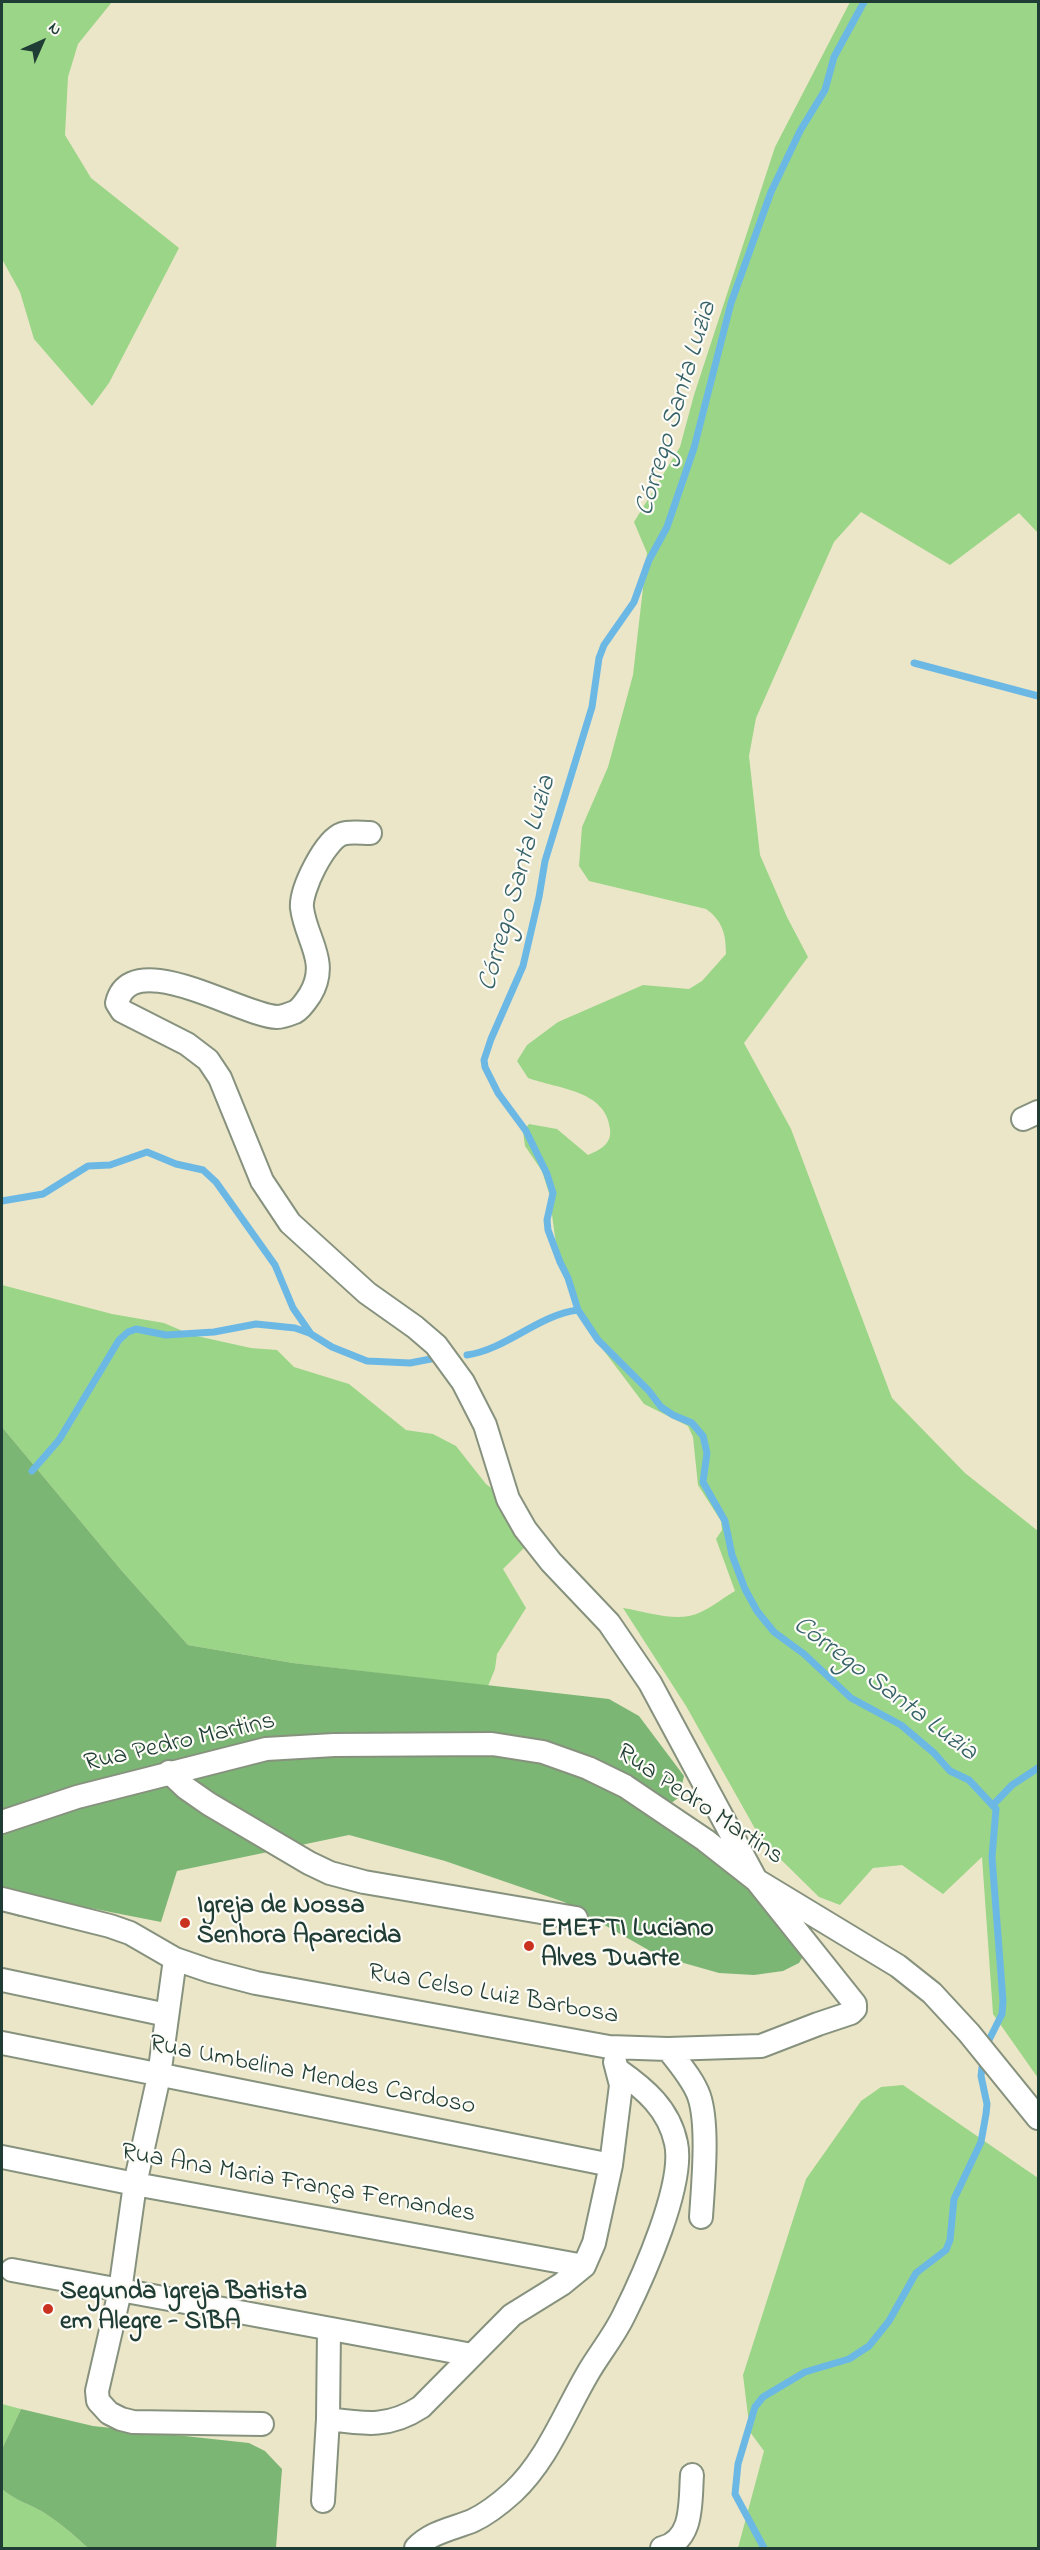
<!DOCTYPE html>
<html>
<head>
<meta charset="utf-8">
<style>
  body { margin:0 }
  #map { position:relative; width:1040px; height:2550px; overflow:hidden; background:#ece6c9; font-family:"Indie Flower",sans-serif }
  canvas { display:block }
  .frame { position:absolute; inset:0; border:3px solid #1f3d34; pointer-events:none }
  .north { position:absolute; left:12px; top:12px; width:60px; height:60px; -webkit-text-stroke:4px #fdfcf7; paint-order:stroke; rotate:45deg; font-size:16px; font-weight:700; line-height:24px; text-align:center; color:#1f3d34 }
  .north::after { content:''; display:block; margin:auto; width:21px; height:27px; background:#1f3d34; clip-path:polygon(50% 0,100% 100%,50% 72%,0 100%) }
</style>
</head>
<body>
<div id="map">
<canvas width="1040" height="2550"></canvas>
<div class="frame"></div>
<div class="north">N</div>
</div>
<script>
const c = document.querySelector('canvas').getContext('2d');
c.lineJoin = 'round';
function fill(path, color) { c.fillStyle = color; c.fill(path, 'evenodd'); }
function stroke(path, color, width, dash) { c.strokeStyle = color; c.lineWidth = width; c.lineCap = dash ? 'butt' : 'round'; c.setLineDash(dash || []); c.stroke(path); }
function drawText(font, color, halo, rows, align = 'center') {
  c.font = font + ' "Indie Flower",sans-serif'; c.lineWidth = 4.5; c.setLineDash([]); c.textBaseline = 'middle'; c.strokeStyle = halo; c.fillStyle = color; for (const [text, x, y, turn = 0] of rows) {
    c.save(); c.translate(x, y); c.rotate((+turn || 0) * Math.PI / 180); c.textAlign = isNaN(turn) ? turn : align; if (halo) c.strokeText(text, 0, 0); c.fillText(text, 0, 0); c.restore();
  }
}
fill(new Path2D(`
  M2,2h110l-34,42 -10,33 -3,58 26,43 88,70 -70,135 -17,23 -58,-67 -14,-47 -18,-33z
  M850,2h188v531l-19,-20 -69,52 -89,-53 -27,30 -78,176 -7,38 11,99 27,62 21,40 -64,86 47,86 101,269 73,75 73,58v547l-45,-64 -11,-157 -39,37 -41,-29 -29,3 -33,37 -21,-8 -57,-56 -76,-135 -63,-98c20,3 46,12 66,8 16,-3 32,-17 46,-25l-19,-52 6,-9 -1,-9 -23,-36 -5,-48 -5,-11 -44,-22 -64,-85 -24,-75 -7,-51 -7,-22 -17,-25 -2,-15 6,-7 28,5 31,26c12,-5 24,-11 22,-26 -4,-39 -52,-40 -82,-51l-11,-17 10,-16 31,-23 85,-37 46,4 13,-8 24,-27c0,-19 -3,-33 -20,-45l-117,-28 -10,-15 3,-39 26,-60 25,-92 14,-122 -13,-31 46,-75 14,-52 81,-248z
  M2,1285l110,29 52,9 28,12 59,13 26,2 17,17 55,17 57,46 27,4 23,12 30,38 9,7 34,52 -26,26 23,39 -29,46 -2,15 -7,17 -195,-23 -105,-18 -66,-74 -120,-144z
  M903,2085l135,93v370h-300l26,-97 -14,-19 -7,-57 63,-196 55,-78 20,-14z
  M2,2404l19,5 -19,40z
  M2,2489c12,11 27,15 41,23 17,11 31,23 45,36h-86z`), '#9bd588');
fill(new Path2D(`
  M2,1427l120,144 66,74 105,18 316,36 30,17 45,60 -5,21 -10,8 94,92 46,49 -10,17 -16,8 -29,4 -35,-2 -60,-17 -95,-54 -119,-41 -96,-26 -172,36 -16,51 -117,-23 -19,4 -6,14 -17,-7z
  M21,2409l72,17 156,17 16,8 17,18 -6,79h-188c-14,-13 -28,-25 -45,-36 -14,-8 -29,-12 -41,-23v-40z`), '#7cb674');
stroke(new Path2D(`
  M864,2l-30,55 -9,33 -25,41 -29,61 -40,111 -37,145 -27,79 -18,33 -15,42 -30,43 -5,13 -7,49 -47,154 -6,36 -16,69 -32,73 -7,21 1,7 13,26 28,38 21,43 6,19 -6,27 1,10 12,32 8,16 10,32 20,30 51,51 12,16 12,8 19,8 11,13 4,17 -4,29 22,39 7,34 13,34 12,22 17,21 30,22 47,44 50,27 33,28 16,18 19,9 27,29 -4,48 11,144 -1,13 -17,34
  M914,663l124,33
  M2,1201l41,-7 45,-28 22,-1 37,-13 29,12 27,6 13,12 59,83 18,43 18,26 21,13 35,14 43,2 26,-5
  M467,1355c40,-6 71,-40 111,-45
  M32,1471l27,-31 60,-100 9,-8 8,-3 30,6 48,-3 42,-8 39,4 14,5
  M993,1805l19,-20 26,-17
  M764,2548l-29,-54 3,-30 17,-57 8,-10 42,-25 44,-13 20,-13 20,-25 27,-48 30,-23 4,-10 4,-41 27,-57 5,-28 1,-10 -6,-28 2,-17`), '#6cb8e5', 7);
const minor = new Path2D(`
  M1023,1119l15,-7
  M169,1772l17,16 23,16 100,59 21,10 34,9 212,36
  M2,1822l75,-25 189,-48 68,-4 158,-1 51,8 45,16 37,18 80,54 51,40 142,86 34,27 37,40 69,85
  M2,1899l108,27 20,7 45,26 35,12 46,12 353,64 59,2 93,-3 57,-22 33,-11 4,-4v-5l-99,-124 -106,-197 -41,-60 -58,-61 -26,-33 -17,-30 -23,-74 -22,-43 -27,-37 -21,-18 -48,-34 -77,-70 -28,-42 -42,-103 -12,-18 -21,-16 -65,-33 -5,-8c14,-58 125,13 160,14 5,0 13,-3 18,-5 6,-3 11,-11 15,-17 20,-33 -4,-55 -8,-87 -2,-18 23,-68 40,-74 8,-3 20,-1 28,-1
  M175,1959l-16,117 -24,108 -15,107 -23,100 1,10 11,12 12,6 12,3 129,2
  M2,1980l165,35
  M2,2043l609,122
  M668,2049c11,15 25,30 31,47 10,29 4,89 2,121
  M2,2157l133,27 449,82
  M12,2270l460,85
  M328,2419c37,5 61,9 93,-12l91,-92 50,-31 22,-18 10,-23 17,-78 10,-80 -6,-23
  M323,2501l5,-82 1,-90
  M416,2548c15,-16 36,-19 56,-27 13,-6 30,-19 41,-29 34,-32 51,-78 75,-119 11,-19 26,-37 36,-58 19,-38 61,-131 52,-172 -7,-34 -31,-54 -58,-73
  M662,2548c32,-8 28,-46 30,-73`);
stroke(minor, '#86927e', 26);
stroke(minor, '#fff', 22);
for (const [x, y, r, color] of [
  [185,1923,6,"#c8321e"],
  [529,1946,6,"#c8321e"],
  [48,2309,6,"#c8321e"]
]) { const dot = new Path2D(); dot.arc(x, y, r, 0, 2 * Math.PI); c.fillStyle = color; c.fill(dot); stroke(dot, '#fdfcf7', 2); }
drawText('26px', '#1f3d34', '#fdfcf7', [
  ["Rua Pedro Martins",180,1744,-13],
  ["Rua Pedro Martins",699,1806,34],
  ["Rua Celso Luiz Barbosa",493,1996,10],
  ["Rua Umbelina Mendes Cardoso",312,2077,11],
  ["Rua Ana Maria França Fernandes",298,2185,10]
]);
drawText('bold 26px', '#1f3d34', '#fdfcf7', [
  ["Igreja de Nossa",197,1908],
  ["Senhora Aparecida",197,1938],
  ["EMEFTI Luciano",541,1931],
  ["Alves Duarte",541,1961],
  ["Segunda Igreja Batista",60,2294],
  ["em Alegre - SIBA",60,2324]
], 'left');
drawText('italic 27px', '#366269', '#fdfcf7', [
  ["Córrego Santa Luzia",678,409,-73],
  ["Córrego Santa Luzia",519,884,-74],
  ["Córrego Santa Luzia",884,1690,37]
]);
</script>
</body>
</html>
